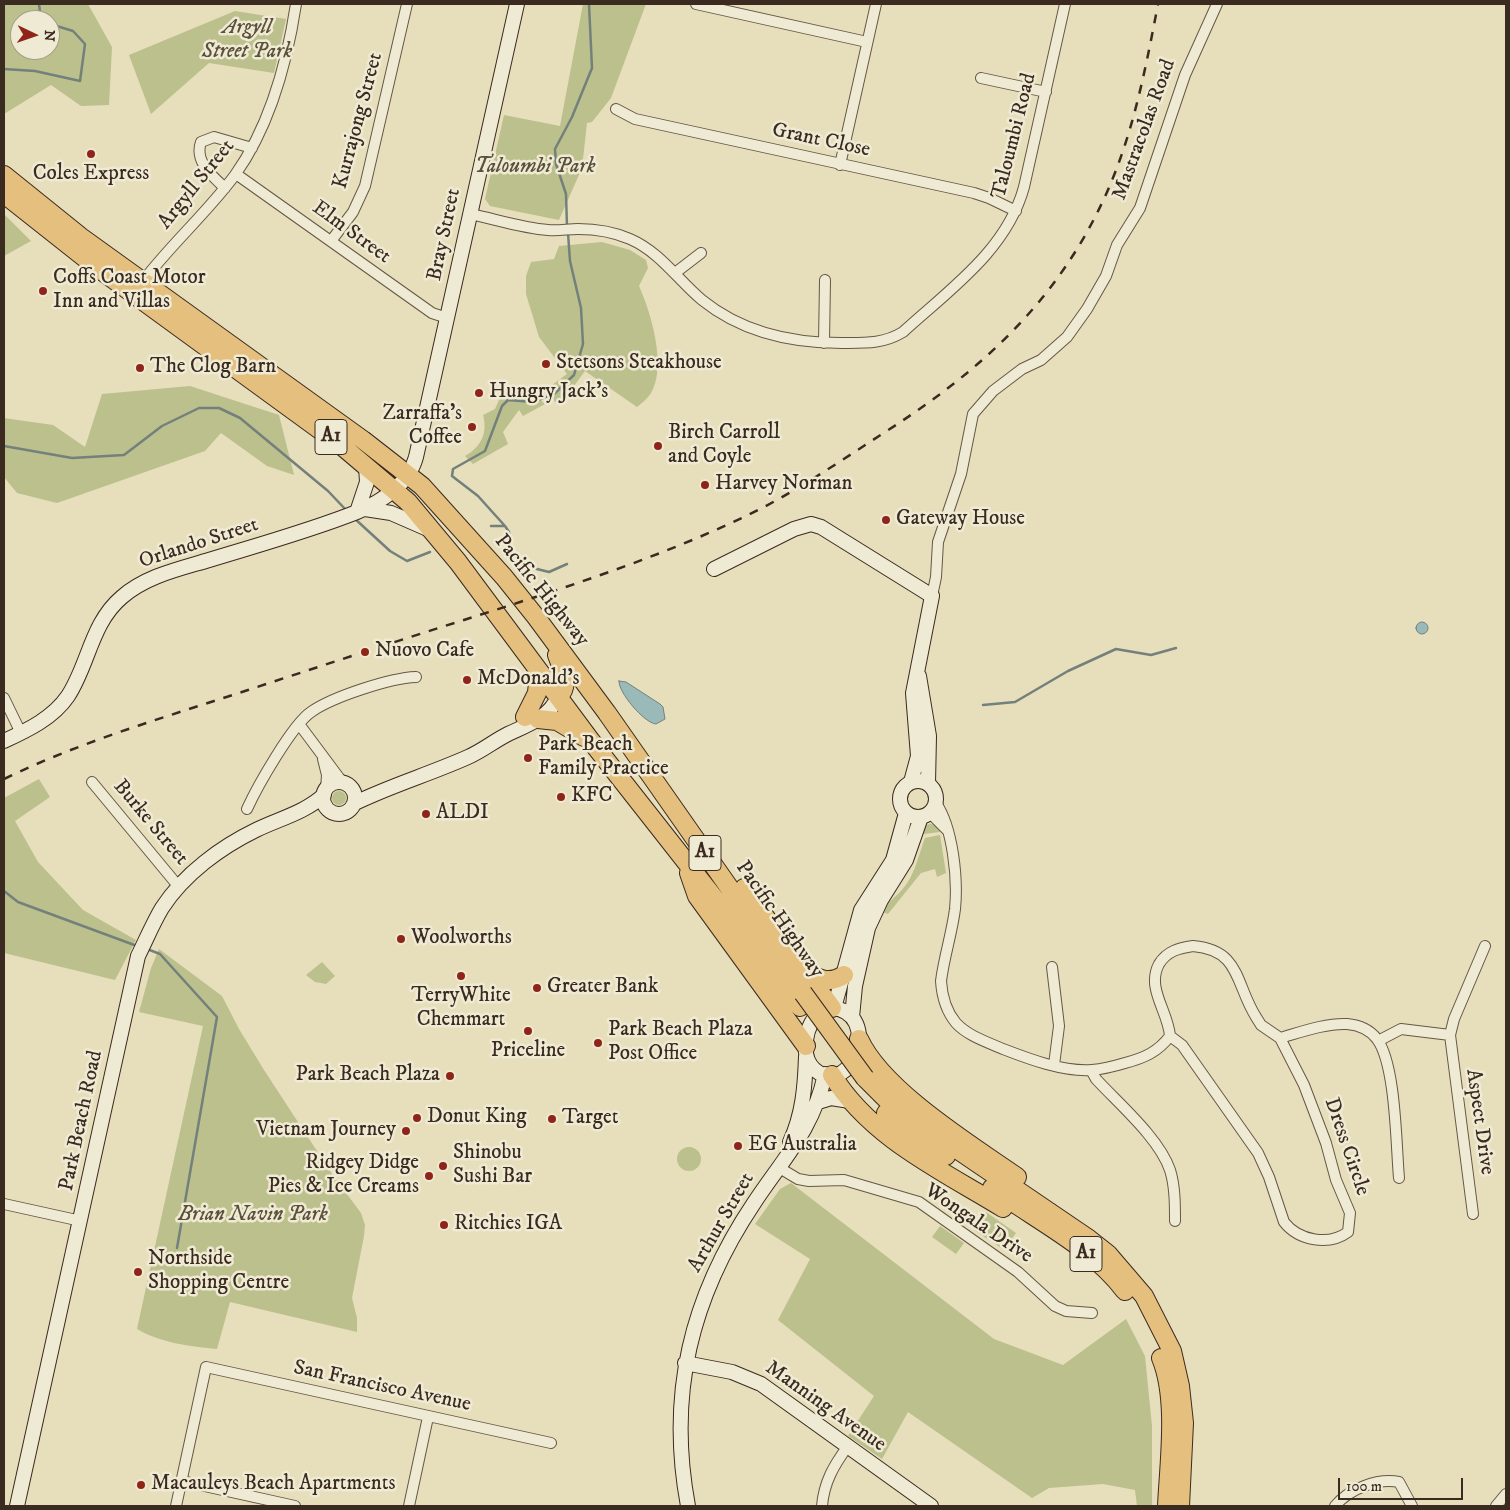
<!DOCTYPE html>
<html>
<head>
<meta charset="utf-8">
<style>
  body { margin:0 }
  #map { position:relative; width:1510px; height:1510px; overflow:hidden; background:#e7debb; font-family:"IM FELL DW Pica",serif }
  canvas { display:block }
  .frame { position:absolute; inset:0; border:5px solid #3b2a20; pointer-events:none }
  .north { position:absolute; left:10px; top:10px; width:50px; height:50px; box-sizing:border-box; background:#efead3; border:1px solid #a79d8b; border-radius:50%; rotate:93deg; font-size:14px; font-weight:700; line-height:20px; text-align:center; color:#3b2a20 }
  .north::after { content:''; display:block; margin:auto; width:18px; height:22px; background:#8f2418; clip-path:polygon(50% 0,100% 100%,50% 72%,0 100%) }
  .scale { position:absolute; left:1338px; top:1478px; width:125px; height:22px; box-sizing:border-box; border:2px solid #3b2a20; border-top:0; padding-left:6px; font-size:15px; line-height:18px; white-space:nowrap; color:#3b2a20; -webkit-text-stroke:4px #efead3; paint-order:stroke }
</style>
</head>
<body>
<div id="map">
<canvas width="1510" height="1510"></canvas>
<div class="frame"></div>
<div class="north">N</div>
<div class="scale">100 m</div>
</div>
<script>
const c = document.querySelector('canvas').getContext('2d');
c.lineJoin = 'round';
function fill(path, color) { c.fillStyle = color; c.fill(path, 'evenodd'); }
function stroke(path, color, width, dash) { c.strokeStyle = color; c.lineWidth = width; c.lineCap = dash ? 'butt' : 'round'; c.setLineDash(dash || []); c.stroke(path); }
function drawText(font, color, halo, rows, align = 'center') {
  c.font = font + ' "IM FELL DW Pica",serif'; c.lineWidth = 5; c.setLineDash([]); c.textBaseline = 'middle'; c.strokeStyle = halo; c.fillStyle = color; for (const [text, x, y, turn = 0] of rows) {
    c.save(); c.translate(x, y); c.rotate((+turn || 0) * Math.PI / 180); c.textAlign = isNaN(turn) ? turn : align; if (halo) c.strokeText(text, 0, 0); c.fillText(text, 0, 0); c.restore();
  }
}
fill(new Path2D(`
  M4,4h84l24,43 -3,58 -28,1 -30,-21 -47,29zM20,20h30v30h-30z
  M583,4h63l-35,94 -19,24 -5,1 -5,45 -23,52 -69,-14 -5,-7 19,-84 56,11z
  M235,11l51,8 -12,54 -65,-10 -58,51 -22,-59z
  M4,214l27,27 -27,15z
  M602,242l28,8 16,10 2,8 -9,18c12,27 28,80 12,107 -3,5 -9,10 -14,14l-52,-36 -11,15 -4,10 -15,6 -7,-14 19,-14 -28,-37 -13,-43v-18l5,-14 23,-3 5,-13z
  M190,386l89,29 15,60 -27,-9 -46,-33 -16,18 -148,52 -40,-10 -13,-16v-59l49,7 32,22 17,-53z
  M514,391l17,1 14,12 -22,12 -4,-6 -16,22 5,12 -35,20 -8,-8c16,-9 23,-23 18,-41l12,-6 7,-16z
  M39,779l11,18 -35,24 23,41 45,48 53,30 -21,40 -111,-27v-155z
  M332 798a7 7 0 1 1 14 0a7 7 0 1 1-14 0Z
  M930,824l7,1 3,7 -16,2 -3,-3 4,-6z
  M940,835l6,38 -9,4 -2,-8 -14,4 -33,41 -6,-2c5,-9 11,-13 18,-20 15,-15 18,-36 25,-54z
  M159,949l63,47 17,33 25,41 68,104 29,39 4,12 -1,11 -12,62 5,20v14l-127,-30 -13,47c-25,-2 -59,-7 -80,-20l66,-303 -64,-14 12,-44z
  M322,962l13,14 -9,8 -11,-2 -9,-7z
  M677 1159a12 12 0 1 1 24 0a12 12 0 1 1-24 0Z
  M791,1183l203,156 69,26 63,-46 19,37 7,70v80h-15l-2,-16 -32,-6 -54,4 -17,10 -124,-86 -26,47 -34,-23 26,-40 -96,-76 32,-61 -55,-35 25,-35z
  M986,1212l30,21 -12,17 -30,-20z
  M940,1226l24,17 -8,11 -24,-17z`), '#bbc08c');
const water = new Path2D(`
  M1416 628a6 6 0 1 1 12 0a6 6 0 1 1-12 0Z
  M619,681l7,1 34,22 3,3 2,12 -9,5c-12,-1 -38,-32 -37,-43z`);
fill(water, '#9abab9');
stroke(water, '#74807c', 1);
stroke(new Path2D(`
  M39,4l2,16
  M4,69l31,2 45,10 5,-37 -12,-13 -23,-7
  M567,227l-1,-33 -10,-30 -1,-15 17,-32 20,-49 -3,-64
  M4,446l68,12 52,-3 38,-29 37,-18h20l21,10 88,73 19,20
  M354,518l36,33 17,10 23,-9
  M491,526h14l4,6 2,17 18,18 20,5 18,-8
  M505,526l-27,-30 -26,-20 1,-7 32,-18 17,-45 6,-6 25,2 21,-8 20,-19 9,-31 -2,-36 -11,-47 -2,-28
  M983,705l32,-3 53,-31 48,-22 35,6 25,-7
  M4,891l14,11 119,44
  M147,949l13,5 57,63 -40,231`), '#74807c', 2.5);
const street = new Path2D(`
  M696,4l171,38
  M981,78l65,14
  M616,109l19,10 339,74 15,5 27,13
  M840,165l36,-161
  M236,174l196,139 15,5
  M225,188c-13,-12 -31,-27 -24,-46l13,-5 38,11
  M470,214c25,5 52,14 78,16 10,1 20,-1 30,-1 18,0 36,3 52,10 30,13 48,41 72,61 42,34 93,44 146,43 20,0 37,0 55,-11 46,-42 104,-82 121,-145l41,-183
  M331,241l22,-29 12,-26 42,-182
  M675,273l26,-20
  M140,285c29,-39 66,-71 95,-110 35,-49 52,-112 61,-171
  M824,343l1,-63
  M932,596l4,-19 2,-35 23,-68 12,-60 20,-23 29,-22 19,-9 26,-23 20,-28 19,-33 11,-31 23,-37 45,-133 32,-71
  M4,698l17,35
  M299,724l44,59
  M323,759l4,16 -1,15
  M92,782l87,105
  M936,803c17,25 22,76 19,106 -3,24 -11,48 -14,72 1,16 5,30 15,42 12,13 31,19 47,26 26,10 60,23 89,21 11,-1 23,-4 33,-7 19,-5 33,-11 45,-27
  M247,809c10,-22 45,-84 64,-97 21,-15 79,-34 105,-35
  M930,813l17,17
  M1193,946c48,4 42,38 63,71l5,8 19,13 24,47 22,58 10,37 14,33 -2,19c-19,14 -49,9 -64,-10l-15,-45 -11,-24 -76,-108 -12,-9c-2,-25 -24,-48 -11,-72 8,-13 20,-16 34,-18z
  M1052,967l7,59 -5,39
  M1280,1038c21,-6 46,-15 67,-14 12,1 23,6 30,15 19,26 19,106 22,139
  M1378,1041l23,-12 49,6
  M1091,1070l5,9c23,25 63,59 74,91 5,16 5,34 5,51
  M778,1167l20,12 11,2 35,-1 75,22 99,70 37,34 11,5 26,2
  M4,1204l77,17
  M1473,1214l-23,-179 4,-16 31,-73
  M182,1481l113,25
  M176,1506l30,-139 345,76
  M409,1506l19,-89
  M822,1506c2,-24 12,-41 26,-60
  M1335,1506c14,-17 42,-28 64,-24l13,24
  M1496,1506l10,-12`);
const secondary = new Path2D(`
  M365,509l26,4 39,17
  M357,512l10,-30 -1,-16
  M714,569l80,-40 17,-5 10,3 111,69 -19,97 5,63 -7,26
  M919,676l10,60 -1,47
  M4,741c24,-11 49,-23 64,-45 21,-32 23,-73 54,-99 24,-21 57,-28 87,-37 49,-15 100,-29 148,-48 24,-10 52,-28 59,-55l101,-453
  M900 799a18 18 0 1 1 36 0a18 18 0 1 1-36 0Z
  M323 798a16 16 0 1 1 32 0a16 16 0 1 1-32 0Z
  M355,803c37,-18 75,-29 113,-46 14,-6 26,-16 40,-23 19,-9 41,-16 50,-37
  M832,1008c51,4 20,92 -17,62 -16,-13 -10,-48 6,-58 3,-2 8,-3 11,-4z
  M834,1008l27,-98 32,-50 13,-47
  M852,1017l3,-31 13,-58 13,-28 25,-40 15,-43
  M818,1102l13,-4 19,3
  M790,1142c13,-28 15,-56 16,-86
  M685,1363l47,9 29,12 170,122
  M17,1506l121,-550c8,-16 15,-33 24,-48 22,-34 59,-61 94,-78 25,-12 48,-17 68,-35
  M688,1506c-21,-112 3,-209 66,-303 29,-44 60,-75 71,-129`);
const highway = new Path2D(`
  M4,175l77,62 282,203 59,46 82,91 32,40 71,96 196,280
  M4,194l91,72 247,180 66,56 50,60 133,179 209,266
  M557,655c5,14 14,30 1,42
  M525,717l12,-24 2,-22
  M538,719l19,2 27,16
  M689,873l8,23 109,150
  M744,888l88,120
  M807,972c13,8 23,12 37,3
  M859,1039c23,51 112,106 158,138
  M832,1075c39,63 109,95 171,133
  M865,1078l22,22 24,18 178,121 19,15 36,42 28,55 8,35 4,37 -4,83
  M886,1113l28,23 32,20
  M992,1188c44,32 100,59 133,103
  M1161,1358c17,41 8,104 6,148`);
stroke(street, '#665747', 12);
stroke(secondary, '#3b2a20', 16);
stroke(highway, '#3b2a20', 20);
stroke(street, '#efead3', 10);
stroke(secondary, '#efead3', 14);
stroke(highway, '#e4bf7e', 18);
stroke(new Path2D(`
  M4,779c78,-38 162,-62 244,-89 73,-24 146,-48 219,-71 94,-30 189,-60 279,-103 46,-22 90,-52 133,-80 96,-61 173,-128 223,-233 30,-63 43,-131 56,-199`), '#3b2a20', 2.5, [9, 9]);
const highwayBridge = new Path2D(`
  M803,993l62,85`);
stroke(highwayBridge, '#3b2a20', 20, []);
stroke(highwayBridge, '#e4bf7e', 18);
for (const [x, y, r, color] of [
  [91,154,5,"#8f2418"],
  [43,291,5,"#8f2418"],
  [546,364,5,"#8f2418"],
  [140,368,5,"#8f2418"],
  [479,393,5,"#8f2418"],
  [472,427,5,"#8f2418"],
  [658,446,5,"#8f2418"],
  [705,485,5,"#8f2418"],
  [886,520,5,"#8f2418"],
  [365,652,5,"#8f2418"],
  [467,680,5,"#8f2418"],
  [528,758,5,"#8f2418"],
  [561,797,5,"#8f2418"],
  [426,814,5,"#8f2418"],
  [401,939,5,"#8f2418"],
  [461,976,5,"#8f2418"],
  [537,988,5,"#8f2418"],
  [528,1031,5,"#8f2418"],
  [598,1043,5,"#8f2418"],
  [450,1076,5,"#8f2418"],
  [417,1118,5,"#8f2418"],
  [552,1119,5,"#8f2418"],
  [406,1131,5,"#8f2418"],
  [738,1146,5,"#8f2418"],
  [443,1166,5,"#8f2418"],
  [429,1176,5,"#8f2418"],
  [444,1225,5,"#8f2418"],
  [138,1272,5,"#8f2418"],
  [141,1485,5,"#8f2418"]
]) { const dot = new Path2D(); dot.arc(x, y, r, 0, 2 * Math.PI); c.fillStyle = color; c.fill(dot); stroke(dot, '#efead3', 2); }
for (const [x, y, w] of [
  [331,437,32],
  [705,853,32],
  [1086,1254,32]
]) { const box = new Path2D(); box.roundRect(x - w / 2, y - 17.5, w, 35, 4); c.fillStyle = '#efead3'; c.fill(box); stroke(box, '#3b2a20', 1); }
drawText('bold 20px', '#3b2a20', null, [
  ["A1",331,437],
  ["A1",705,853],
  ["A1",1086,1254]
]);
drawText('italic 21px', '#5b503b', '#efead3', [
  ["Argyll",247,29],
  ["Street Park",247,53],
  ["Taloumbi Park",535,168],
  ["Brian Navin Park",253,1216]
]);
drawText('21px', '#3b2a20', '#efead3', [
  ["Kurrajong Street",359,121,-75],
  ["Mastracolas Road",1145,130,-70],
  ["Taloumbi Road",1015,136,-76],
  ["Grant Close",821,141,12],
  ["Argyll Street",197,185,-51],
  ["Elm Street",351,233,36],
  ["Bray Street",445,235,-78],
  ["Orlando Street",199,544,-18],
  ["Pacific Highway",541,591,51],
  ["Burke Street",150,823,50],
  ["Pacific Highway",779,920,55],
  ["Park Beach Road",82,1121,-78],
  ["Aspect Drive",1479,1122,82],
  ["Dress Circle",1346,1147,71],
  ["Arthur Street",722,1223,-60],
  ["Wongala Drive",978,1224,34],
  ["San Francisco Avenue",382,1387,12],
  ["Manning Avenue",825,1407,35]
]);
drawText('21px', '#3b2a20', '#efead3', [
  ["Coles Express",91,175,"center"],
  ["Coffs Coast Motor",53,279],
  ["Inn and Villas",53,303],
  ["Stetsons Steakhouse",556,364],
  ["The Clog Barn",150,368],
  ["Hungry Jack's",489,393],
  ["Zarraffa's",462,415,"right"],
  ["Coffee",462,439,"right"],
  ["Birch Carroll",668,434],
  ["and Coyle",668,458],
  ["Harvey Norman",715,485],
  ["Gateway House",896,520],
  ["Nuovo Cafe",375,652],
  ["McDonald's",477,680],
  ["Park Beach",538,746],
  ["Family Practice",538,770],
  ["KFC",571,797],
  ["ALDI",436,814],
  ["Woolworths",411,939],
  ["Greater Bank",547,988],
  ["TerryWhite",461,997,"center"],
  ["Chemmart",461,1021,"center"],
  ["Park Beach Plaza",608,1031],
  ["Post Office",608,1055],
  ["Priceline",528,1052,"center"],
  ["Park Beach Plaza",440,1076,"right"],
  ["Donut King",427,1118],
  ["Target",562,1119],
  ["Vietnam Journey",396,1131,"right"],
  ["EG Australia",748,1146],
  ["Shinobu",453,1154],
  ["Sushi Bar",453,1178],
  ["Ridgey Didge",419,1164,"right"],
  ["Pies & Ice Creams",419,1188,"right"],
  ["Ritchies IGA",454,1225],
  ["Northside",148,1260],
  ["Shopping Centre",148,1284],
  ["Macauleys Beach Apartments",151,1485]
], 'left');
</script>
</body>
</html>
